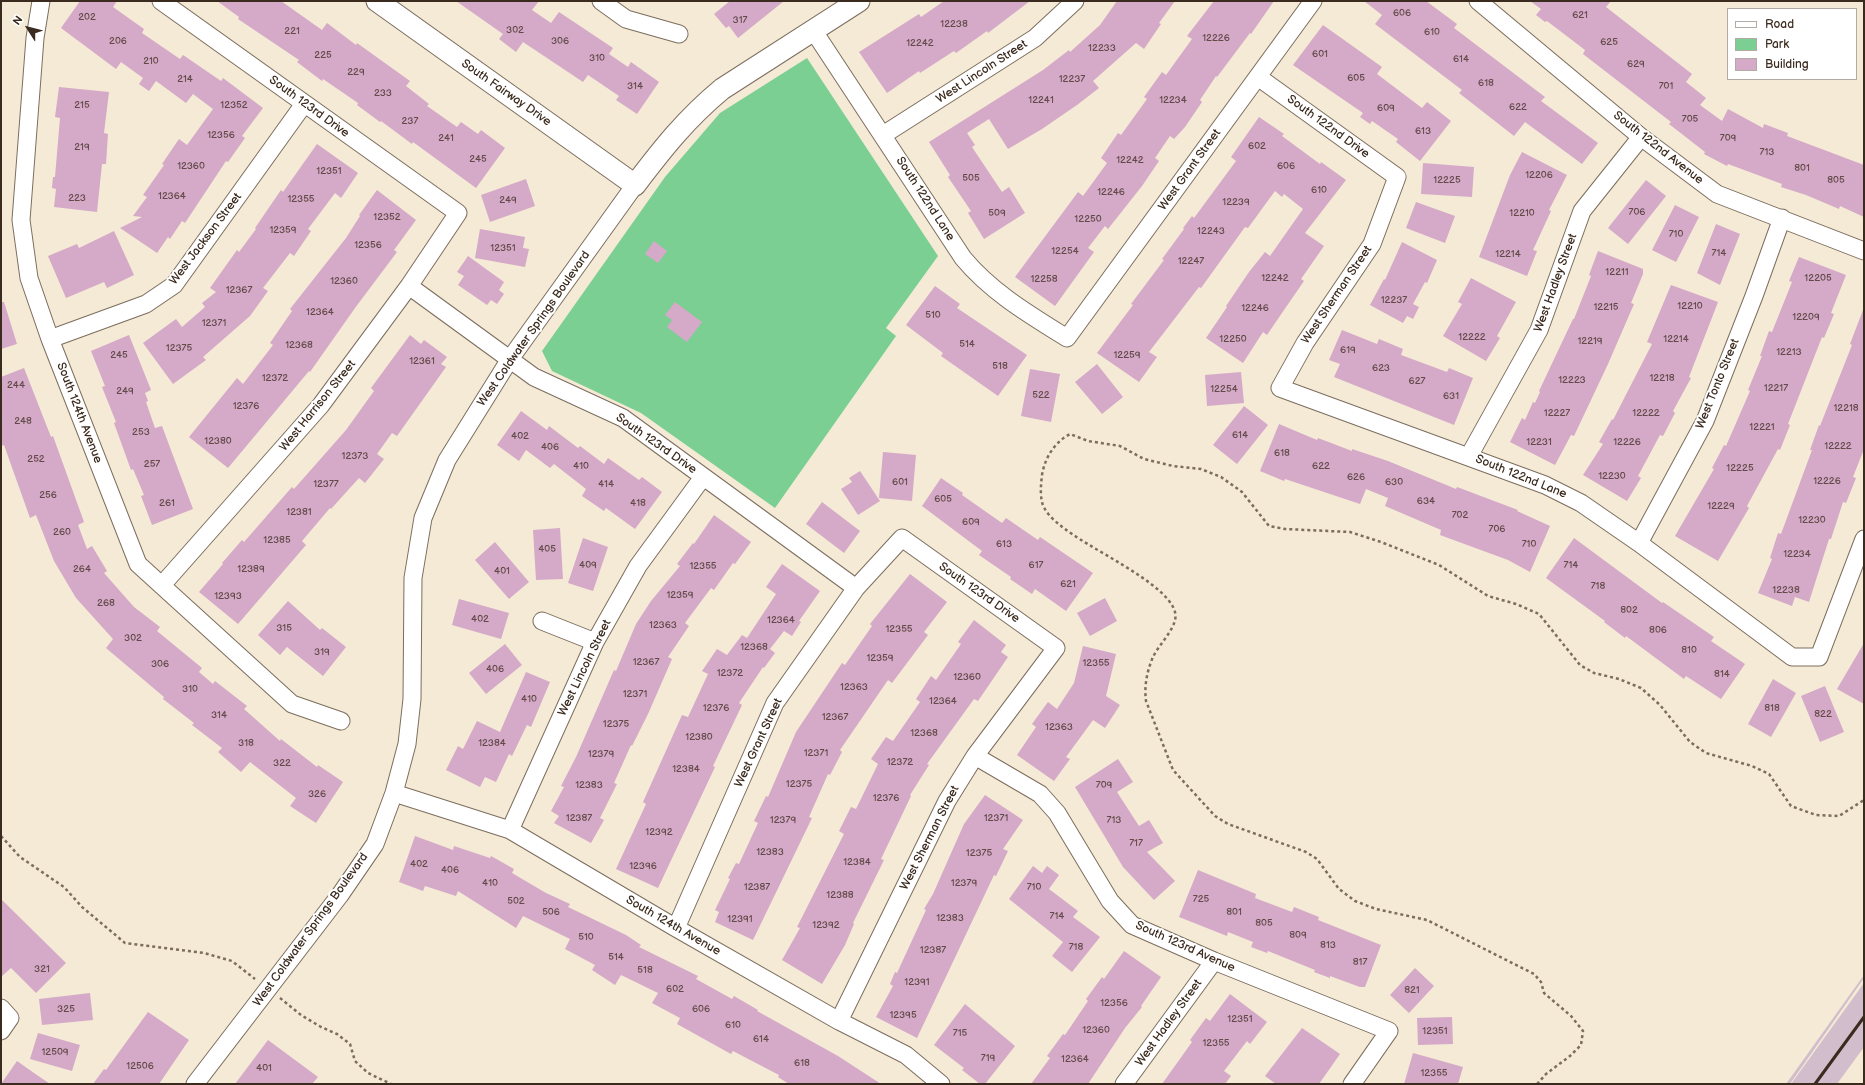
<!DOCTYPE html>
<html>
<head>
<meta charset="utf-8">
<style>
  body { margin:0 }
  #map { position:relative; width:1865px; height:1085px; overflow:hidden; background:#f4ead5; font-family:"Balsamiq Sans",sans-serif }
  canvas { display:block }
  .frame { position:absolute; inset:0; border:2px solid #3b2a1e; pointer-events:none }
  .legend { position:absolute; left:1727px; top:8px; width:130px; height:72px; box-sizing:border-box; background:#fff; border:1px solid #b1aaa5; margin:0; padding:5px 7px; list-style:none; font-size:12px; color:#3b2a1e }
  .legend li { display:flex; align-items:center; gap:8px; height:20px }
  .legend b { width:20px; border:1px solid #b1aaa5 }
  .north { position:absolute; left:8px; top:8px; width:40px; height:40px; -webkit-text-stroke:3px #fff; paint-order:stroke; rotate:306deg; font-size:11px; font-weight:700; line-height:16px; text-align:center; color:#3b2a1e }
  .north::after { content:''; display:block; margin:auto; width:14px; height:18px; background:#3b2a1e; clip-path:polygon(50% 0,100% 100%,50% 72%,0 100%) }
</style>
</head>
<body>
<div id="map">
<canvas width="1865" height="1085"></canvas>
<div class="frame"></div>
<ul class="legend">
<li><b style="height:5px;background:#fff"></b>Road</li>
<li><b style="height:11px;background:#7bcf92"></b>Park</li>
<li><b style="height:11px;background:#d5a9c8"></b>Building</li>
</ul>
<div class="north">N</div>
</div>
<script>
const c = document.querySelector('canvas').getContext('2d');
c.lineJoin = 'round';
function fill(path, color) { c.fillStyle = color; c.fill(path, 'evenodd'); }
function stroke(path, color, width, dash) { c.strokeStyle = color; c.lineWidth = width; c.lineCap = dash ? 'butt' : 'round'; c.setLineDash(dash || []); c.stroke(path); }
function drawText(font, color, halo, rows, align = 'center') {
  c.font = font + ' "Balsamiq Sans",sans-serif'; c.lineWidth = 4; c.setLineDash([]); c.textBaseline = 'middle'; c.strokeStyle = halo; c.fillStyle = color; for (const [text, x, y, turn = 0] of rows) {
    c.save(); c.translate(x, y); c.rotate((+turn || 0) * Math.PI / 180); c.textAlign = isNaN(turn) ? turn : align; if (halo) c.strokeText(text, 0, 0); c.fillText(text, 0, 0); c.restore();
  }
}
fill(new Path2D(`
  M1864,975v3l-74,106h-4z
  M1864,983v64l-27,37h-46z`), '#d1bdcb');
fill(new Path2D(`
  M807,58l131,198 -52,72 10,8 -121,172 -134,-95 -89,-42 -10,-20 123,-174 55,-64z`), '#7bcf92');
fill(new Path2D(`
  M80,1h37l-4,6 31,22 -2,4 38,26 3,-4 38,26 2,-3 40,30 -21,28 3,2 -17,24 -2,-1 -41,62 -3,-2 -12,18 -2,-2 -11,16 -37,-25 22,-11 -9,-1 14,-19 -4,-2 21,-30 -2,-1 17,-25 8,6 26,-36 -20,-15 -7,9 -30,-22 -7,10 -10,-7 4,-6 -22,-16 -5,7 -55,-41z
  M217,1h64l41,29 5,-7 29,22 1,-2 53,38 -4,5 23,18 -2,2 30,21 4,-5 17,12 3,-4 24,18 -29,40 -63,-46 -1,2 -31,-23 -1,1 -23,-17 1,-2 -35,-24 -1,2 -25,-19 2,-2 -61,-41 1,-2z
  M456,1h83l-7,9 19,13 8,-11 54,36 -4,6 19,13 3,-5 28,20 -22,32 -21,-14 3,-4 -31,-21 -5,7 -60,-40 -7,10 -17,-13 4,-5z
  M730,1h54l-46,37 -9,-12 -3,2 -12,-14z
  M944,1h86l-42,32 -1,-2 -31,22 -2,-2 -34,22 -1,-2 -32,22 -28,-41 60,-38 2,3z
  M1117,1h58l-16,22 2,1 -17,25 -8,-6 -43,38 6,7 -22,17 -35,24 -34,20 -19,-30 -22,14 8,12 -3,2 30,45 7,-5 16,26 -41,26 -16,-26 3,-2 -23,-34 2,-2 -21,-33 114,-72 26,-20 1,2 30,-27z
  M1214,1h60l-23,33 -1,-1 -33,44 -1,-1 -16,24 2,2 -17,25 -11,12 -4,-3 -15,22 4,3 -17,25 -34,43 -3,-3 -17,22 6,4 -39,54 -40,-29 63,-85 5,4 24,-33 -6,-5 17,-25 3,2 26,-36 -3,-2 18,-25 4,3 26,-36 -5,-3z
  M1364,1h62l31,23 -3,4 91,69 -4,4 57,42 -16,21 -57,-42 -11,14 -55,-43 3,-3 -87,-66 7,-9z
  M1530,1h81l-5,6 86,67 -6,8 20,16 -6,7 22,16 6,-12 35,19 1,-4 24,9 -1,3 77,29v52l-24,-11 -1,3 -33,-14 -25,-8 1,-3 -54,-20 -1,2 -23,-12 1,-2 -36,-28 2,-2 -88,-68 2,-4 -38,-29 -2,1 -9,-7 5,-6z
  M1323,25l59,42 -5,7 45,34 5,-6 24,19 -31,40 -24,-19 2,-3 -26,-18 -2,3 -10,-7 3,-4 -70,-48z
  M59,87l50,5 -5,41 4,1 -2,30h-4l-5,48 -43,-5 2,-18 -4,-1 1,-11h2l5,-59 -5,-1z
  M1259,117l25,17 -2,2 38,28 1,-2 25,18 -41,53 19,13 -23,33 3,2 -20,29 -17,25 -4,-3 -20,31 -37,-25 21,-31 -1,-1 23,-34 16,-20 5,4 33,-47 -19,-15 -2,3 -7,-6 -27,37 -3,-1 -44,61 -2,-1 -50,65 8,5 -18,25 -42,-29 36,-48 -2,-1 33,-44 -2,-1 22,-30 -1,-1 9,-12 2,2 42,-57 -5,-4z
  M317,144l41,29 -17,25 -6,-5 -27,36 3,2 -17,25 -4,-3 -27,35 5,3 -18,25 -47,41 3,3 -33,24 -30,-41 33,-24 6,8 23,-20 -3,-4 14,-11 -6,-4 27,-38 2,2 17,-23 -1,-1 26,-38 2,2z
  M1522,152l45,23 -18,35 2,1 -18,39 4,1 -10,25 -48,-19 31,-82z
  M1423,163l51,4 -2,30 -51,-3z
  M526,179l9,27 -45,16 -9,-27z
  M1646,180l20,16 -38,48 -20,-16z
  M377,190l39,30 -22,30 3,2 -42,56 -45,64 -1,-1 -81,97 -39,-31 48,-59 6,6 30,-39 -3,-2 22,-32 -2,-2 56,-71 14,-22 -1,-1z
  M1416,202l39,14 -10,27 -39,-15z
  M1675,205l24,12 -23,45 -24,-12z
  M1716,224l24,10 -20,51 -23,-12z
  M480,229l45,8 -2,11 6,1 -4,18 -50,-9z
  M114,231l20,44 -27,13 -3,-6 -38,16 -18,-42 29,-12 2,4z
  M654,241l13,10 -9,12 -13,-9z
  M1402,242l35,18 -10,23 -2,-1 -12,22 6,3 -6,12 -6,-3 -4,7 -33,-18 14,-26 1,1z
  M1598,251l45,18v5l-12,29 3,1 -26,60 -34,72 -3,-1 -16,30 -45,-23 12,-24 3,2 8,-18 2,1 5,-11 -1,-1 34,-72h1l17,-43 -2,-1z
  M468,256l36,26 -5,8 5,4 -7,10 -6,-4 -4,5 -29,-20 6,-9 -7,-4z
  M1799,257l47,18 -15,38 3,1 -10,24 -2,-1 -34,87 2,1 -10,25 -2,-1 -31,57 2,2 -31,53 -43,-25 39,-67 -2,-1 12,-23 2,1 24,-55 -2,-1 14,-34h-2l9,-25 3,1 20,-50 -3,-1z
  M1471,278l45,24 -19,34 3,2 -14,23 -43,-25 19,-32 -4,-2z
  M1671,285l47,17 -29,75 2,1 -18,33 2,2 -12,23 -3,-1 -22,41 3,2 -14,23 -44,-26 20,-31 -4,-2 13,-23 1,1 39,-76 -5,-2z
  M935,286l25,18 -3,4 70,47 -29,41 -57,-40 2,-3 -37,-28z
  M1,302h3l13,42 -16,5z
  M675,302l27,20 -15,20 -20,-15 5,-7 -7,-5z
  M1863,310l1,139 -11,28 3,1 -10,25 -3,-1 -12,37h-2l-20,63 -14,-5 -3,9 -34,-13 14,-34 -2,-1 8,-25 3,1 31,-84h-2l9,-25 1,1 32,-81 -2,-1z
  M1342,330l35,14 2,-5 24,10 -2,6 46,17 2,-4 24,10 -19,47 -120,-48 6,-13 -11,-4z
  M129,335l22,55 -6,3 3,8 -2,1 9,26 7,-2 31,83 -41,16 -11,-29 3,-1 -11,-26 -2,1 -17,-47 2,-1 -14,-35 3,-1 -14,-35z
  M410,335l11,9 3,-4 23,17 -6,7 5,3 -49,69 -5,-3 -15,21 7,5 -19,24 -6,-5 -28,31 -1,-1 -28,33 4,4 -68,79 -39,-32 24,-28 -1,-1 20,-23 2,2 48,-55 2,2 52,-59 28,-39 -3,-3z
  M1097,364l26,33 -21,17 -27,-32z
  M24,368l27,69 2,-1 31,86 -6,3 9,24 5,-3 15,25 -3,2 30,34 26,20 -3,4 45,37 -3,4 14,12 2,-3 32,25 -3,3 36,32 1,-2 36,28 1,-2 25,17 -27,41 -26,-17 6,-8 -46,-36 -9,10 -23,-20 4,-4 -30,-23 2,-2 -31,-24 1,-2 -58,-49 7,-9 -37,-41 -22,-37 -18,-46 -6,3 -26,-73 -3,1v-69z
  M1030,369l30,5 -9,48 -30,-6z
  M1241,372l3,31 -37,3 -2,-31z
  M1244,406l24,19 -31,39 -24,-19z
  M521,411l26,19 2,-4 29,22 2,-2 24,18 4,-6 31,22 3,-3 20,15 -27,37 -29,-21 -2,3 -22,-15 4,-7 -32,-25 -4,4 -24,-18 -7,11 -22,-16z
  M1279,424l38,16 1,-2 34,13v-2l36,12 68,28 1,-2 61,23 -1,1 33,15 -20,46 -22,-12 -68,-25 1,-5 -56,-24 3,-8 -22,-9 -6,15 -75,-25 -1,2 -24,-10z
  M883,452l33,3 -4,46 -33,-3z
  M860,471l20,30 -22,14 -17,-26 11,-7 -3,-4z
  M941,478l22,15 -1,2 40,28 4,-5 32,22 2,-3 53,36 -27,38 -31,-22 -3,5 -22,-15 1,-2 -32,-22 3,-4 -60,-45z
  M822,502l38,29 -16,22 -38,-29z
  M714,515l37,27 -16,22 -2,-1 -19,27 -3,-2 -26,35 4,3 -21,31 4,2 -24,55 -16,32 -1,-1 -17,38 3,1 -17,34 4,2 -13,23 -37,-20 5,-7 -8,-5 13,-24 -3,-1 15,-29 38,-87 2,1 20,-47 15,-23 29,-35 -3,-2 16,-21 1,1z
  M560,528l3,51 -27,1 -3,-50z
  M583,538l25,9 -15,44 -25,-8z
  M1574,538l88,65 1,-1 51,35 -3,4 34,23 -24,35 -35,-23 -2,3 -58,-43 -1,2 -21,-16 1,-1 -59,-43z
  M495,542l34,40 -20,17 -34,-39z
  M782,564l38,27 -21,30 2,1 -9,14 -8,-5 -14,18 5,4 -11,15 -1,-1 -24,36 3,2 -29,61 2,1 -57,121 -42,-19 30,-65 -3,-2 39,-87 6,2 20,-43 -6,-3 15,-22 10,6 15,-20 5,3 29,-44 -10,-7z
  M910,574l37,28 -23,30 4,3 -36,48 -4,-3 -48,70 2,2 -12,23 -2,-1 -19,43 3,1 -59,122 -38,-18 4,-10 -4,-2 15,-31 -2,-1 8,-15 3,1 19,-41 -4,-2 12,-25 2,1 28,-65 46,-69 3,2 27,-39 -2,-2z
  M1105,598l12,23 -27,15 -13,-23z
  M459,599l50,14 -8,26 -49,-14z
  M288,601l32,29 2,-2 24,19 -23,29 -36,-29 -7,8 -22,-20z
  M974,620l32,25 -5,7 7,5 -30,44 -4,-2 -47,65 2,1 -19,30 1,1 -30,63 3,1 -31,63 1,1 -9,21 -23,39 -40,-24 18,-32 -3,-1 47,-93 -5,-3 12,-24 5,2 22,-45 -7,-5 15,-22 7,4 27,-39 -4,-3 15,-23 5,4 25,-36 -3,-2z
  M1864,643v61l-27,-15z
  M505,644l17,21 -36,29 -17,-21z
  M1083,646l33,8 -10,42 14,9 -15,23 -12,-8 -27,37 4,2 -16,22 -37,-26 19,-28 -4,-3 16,-22 9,7 17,-26z
  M526,672l24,10 -19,45 -4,-2 -15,31 -3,-2 -13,28 -11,-5 -5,10 -34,-17 12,-24 5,3 14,-28 23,11z
  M1773,679l23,14 -25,44 -23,-13z
  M1825,686l19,46 -24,10 -19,-46z
  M1118,759l15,23 -16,10 22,34 10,-6 14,23 -16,9 28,29 -21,19 -31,-33 -48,-80z
  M985,795l38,25 -20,29 5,2 -12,25 -2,-1 -77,163 -41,-21 17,-31 -3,-2 5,-12 2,1 29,-63 -2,-1 9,-15 31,-70z
  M415,836l38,14 1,-4 36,12 1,-2 23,13 -2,4 34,20 24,11 -2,3 58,28 15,10 -2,2 59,29 -2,3 36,20 2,-3 24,14 -1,1 81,45 43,28h-92l-11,-7 1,-2 -46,-24 -2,3 -54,-30 3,-6 -28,-15 6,-10 -37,-18 -6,10 -23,-15 3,-5 -30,-16 5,-10 -47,-23 -7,12 -58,-37 -2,5 -31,-10 -2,5 -24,-9z
  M1033,866l9,7 5,-7 12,9 -10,14 29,22 -5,6 27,20 -28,35 -20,-16 11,-14 -54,-43z
  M1198,870l58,24 -1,4 37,14 2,-5 25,10 -1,3 63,25 -16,42h-5l-30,-11v2l-16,-6 1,-2 -47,-19 -1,2 -16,-6 2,-5 -25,-10 -1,4 -48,-19z
  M1,899l65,64 -30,30 -25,-25 -10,9z
  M1124,951l37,26 -20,29 1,1 -17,21 -37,56h-57l19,-26 -3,-2 16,-22 2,1 23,-34 -2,-2 16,-22 2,2z
  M1415,968l19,18 -25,27 -19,-18z
  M90,993l3,27 -51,5 -3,-26z
  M1230,994l37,28 -17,22 -3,-3 -23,30 7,5 -6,8h-63l30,-42 -2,-2 16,-22 4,3z
  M965,1004l50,42 -30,38h-5l-18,-14 2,-2 -30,-23z
  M148,1012l41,28 -30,44h-66l11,-15 2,1z
  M1452,1017l1,27 -35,1 -1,-27z
  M1302,1028l38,26 -21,30h-43l-11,-8z
  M38,1033l42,12 -8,26 -42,-12z
  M268,1040l50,37 -6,7h-77z
  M1413,1053l50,14 -5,17h-54z
  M17,1061l17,12 16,11h-49z`), '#d5a9c8');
const minor = new Path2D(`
  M41,1l-6,37 -14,182 8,58 21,61 88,225 154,140 49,17
  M161,1l297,212 -49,73 -88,119 -159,180
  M601,1l25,18 53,15
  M1478,1l163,136 76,57 147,57
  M813,30l150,228c28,34 67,57 104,80l246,-337
  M1258,77l139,100 -25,67 -67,99 -25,45 265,97 36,18 58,40 153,114h27l45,-118
  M883,135l152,-97 40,-37
  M409,286l125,91 89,41 233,170
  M50,339l96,-35 28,-19 130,-181
  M1469,456l70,-126 43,-119 59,-74
  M1639,543l66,-122 49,-125 28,-78
  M542,621l53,21
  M975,756l65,38 17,19 53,88 22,24 82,36 175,70 -37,53
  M394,793l116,37 166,98 163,93 67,34 35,29
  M510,830l85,-188 43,-76 65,-89
  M676,928l99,-225 81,-115 46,-50 154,110 -81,108 -28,45 -108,220
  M1,1008l9,10 -9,13
  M195,1084l145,-189 35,-51 19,-51 13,-49 5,-45 1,-121 10,-60 24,-58 63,-101 125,-174
  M1124,1084l90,-123`);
const tertiary = new Path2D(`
  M377,1l258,184c28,-37 51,-66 87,-96l137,-88`);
stroke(minor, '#7c6d5e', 19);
stroke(tertiary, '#7c6d5e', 23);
stroke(new Path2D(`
  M1,836l19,21 44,30 18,20 43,36 79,10 28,8 23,18
  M280,998l21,17 20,12 16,7 13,10 5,17 13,12 23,11
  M1537,1084l9,-10 24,-18 11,-11 2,-14 -12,-15 -27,-23 -3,-11 -7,-8 -107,-54 -51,-11 -21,-8 -16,-12 -22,-30 -11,-7 -78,-28 -13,-8 -42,-46 -27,-69c-2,-15 1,-30 7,-44 6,-13 26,-31 22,-45 -8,-30 -89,-64 -115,-87 -7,-5 -16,-14 -18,-23 -2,-9 -1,-18 0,-27 3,-18 13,-33 28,-41l18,7 32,5 24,13 29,7 28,3 20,8 21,15 27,34 16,3 65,3 31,10 58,23 49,31 28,8 23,10 41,51 14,8 25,6 22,9 19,17 30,37 16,11 46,13 17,8 22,32 25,9 23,1 25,-16`), '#7c6d5e', 2.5, [3, 3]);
stroke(minor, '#fff', 17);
stroke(tertiary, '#fff', 21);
stroke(new Path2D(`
  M1815,1084l49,-67`), '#3b2a1e', 3);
drawText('10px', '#624a48', null, [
  ["606",1402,13],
  ["621",1580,15],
  ["202",87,17],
  ["317",740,20],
  ["12238",954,24],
  ["302",515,30],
  ["221",292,31],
  ["610",1432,32],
  ["12226",1216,38],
  ["206",118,41],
  ["306",560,41],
  ["625",1609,42],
  ["12242",920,43],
  ["12233",1102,48],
  ["601",1320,54],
  ["225",323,55],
  ["310",597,58],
  ["614",1461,59],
  ["210",151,61],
  ["629",1636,64],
  ["229",356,72],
  ["605",1356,78],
  ["214",185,79],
  ["12237",1072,79],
  ["618",1486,83],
  ["314",635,86],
  ["701",1666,86],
  ["233",383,93],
  ["12241",1041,100],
  ["12234",1173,100],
  ["215",82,105],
  ["12352",234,105],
  ["622",1518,107],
  ["609",1386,108],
  ["705",1690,119],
  ["237",410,121],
  ["613",1423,131],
  ["12356",221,135],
  ["241",446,138],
  ["709",1728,138],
  ["602",1257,146],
  ["219",82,147],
  ["713",1767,152],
  ["245",478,159],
  ["12242",1130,160],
  ["12360",191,166],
  ["606",1286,166],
  ["801",1802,168],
  ["12351",329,171],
  ["12206",1539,175],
  ["505",971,178],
  ["12225",1447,180],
  ["805",1836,180],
  ["610",1319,190],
  ["12246",1111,192],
  ["12364",172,196],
  ["223",77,198],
  ["12355",301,199],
  ["249",508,200],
  ["12239",1236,202],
  ["706",1637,212],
  ["509",997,213],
  ["12210",1522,213],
  ["12352",387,217],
  ["12250",1088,219],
  ["12359",283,230],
  ["12243",1211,231],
  ["710",1676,234],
  ["12356",368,245],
  ["12351",503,248],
  ["12254",1065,251],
  ["714",1719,253],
  ["12214",1508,254],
  ["12247",1191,261],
  ["12211",1617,272],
  ["12242",1275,278],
  ["12205",1818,278],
  ["12258",1044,279],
  ["12360",344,281],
  ["12367",239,290],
  ["12237",1394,300],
  ["12210",1690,306],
  ["12215",1606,307],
  ["12246",1255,308],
  ["12364",320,312],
  ["510",933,315],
  ["12209",1806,317],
  ["12371",214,323],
  ["12222",1472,337],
  ["12250",1233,339],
  ["12214",1676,339],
  ["12219",1590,341],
  ["514",967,344],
  ["12368",299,345],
  ["12375",179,348],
  ["619",1348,350],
  ["12213",1789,352],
  ["245",119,355],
  ["12259",1127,355],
  ["12361",422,361],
  ["518",1000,366],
  ["623",1381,368],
  ["12372",275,378],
  ["12218",1662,378],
  ["12223",1572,380],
  ["627",1417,381],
  ["244",16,385],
  ["12217",1776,388],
  ["12254",1224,389],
  ["249",125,391],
  ["522",1041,395],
  ["631",1451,396],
  ["12376",246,406],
  ["12218",1846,408],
  ["12227",1557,413],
  ["12222",1646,413],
  ["248",23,421],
  ["12221",1762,427],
  ["253",141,432],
  ["614",1240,435],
  ["402",520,436],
  ["12380",218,441],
  ["12231",1539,442],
  ["12226",1627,442],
  ["12222",1838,446],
  ["406",550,447],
  ["618",1282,453],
  ["12373",355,456],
  ["252",36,459],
  ["257",152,464],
  ["410",581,466],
  ["622",1321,466],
  ["12225",1740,468],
  ["12230",1612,476],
  ["626",1356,477],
  ["12226",1827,481],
  ["601",900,482],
  ["630",1394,482],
  ["12377",326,484],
  ["414",606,484],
  ["256",48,495],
  ["605",943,499],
  ["634",1426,501],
  ["261",167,503],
  ["418",638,503],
  ["12229",1721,506],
  ["12381",299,512],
  ["702",1460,515],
  ["12230",1812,520],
  ["609",971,522],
  ["706",1497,529],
  ["260",62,532],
  ["12385",277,540],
  ["613",1004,544],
  ["710",1529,544],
  ["405",547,549],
  ["12234",1797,554],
  ["409",588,565],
  ["617",1036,565],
  ["714",1571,565],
  ["12355",703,566],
  ["264",82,569],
  ["12389",251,569],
  ["401",502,571],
  ["621",1068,584],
  ["718",1598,586],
  ["12238",1786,590],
  ["12359",680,595],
  ["12393",228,596],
  ["268",106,603],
  ["802",1629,610],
  ["402",480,619],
  ["12364",781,620],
  ["12363",663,625],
  ["315",284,628],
  ["12355",899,629],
  ["806",1658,630],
  ["302",133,638],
  ["12368",754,647],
  ["810",1689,650],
  ["319",322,652],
  ["12359",880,658],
  ["12367",646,662],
  ["12355",1096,663],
  ["306",160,664],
  ["406",495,669],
  ["12372",730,673],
  ["814",1722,674],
  ["12360",967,677],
  ["12363",854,687],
  ["310",190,689],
  ["12371",635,694],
  ["410",529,699],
  ["12364",943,701],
  ["12376",716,708],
  ["818",1772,708],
  ["822",1823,714],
  ["314",219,715],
  ["12367",835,717],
  ["12375",616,724],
  ["12363",1059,727],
  ["12368",924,733],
  ["12380",699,737],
  ["318",246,743],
  ["12384",492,743],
  ["12371",816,753],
  ["12379",601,754],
  ["12372",900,762],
  ["322",282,763],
  ["12384",686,769],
  ["12375",799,784],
  ["12383",589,785],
  ["709",1104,785],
  ["326",317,794],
  ["12376",886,798],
  ["12387",579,818],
  ["12371",996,818],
  ["12379",783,820],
  ["713",1114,820],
  ["12392",659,832],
  ["717",1136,843],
  ["12383",770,852],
  ["12375",979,853],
  ["12384",857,862],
  ["402",419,864],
  ["12396",643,866],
  ["406",450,870],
  ["410",490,883],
  ["12379",964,883],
  ["12387",757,887],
  ["710",1034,887],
  ["12388",840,895],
  ["725",1201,899],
  ["502",516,901],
  ["506",551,912],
  ["801",1234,912],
  ["714",1057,916],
  ["12383",950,918],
  ["12391",740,919],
  ["805",1264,923],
  ["12392",826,925],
  ["809",1298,935],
  ["510",586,937],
  ["813",1328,945],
  ["718",1076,947],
  ["12387",933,950],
  ["514",616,957],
  ["817",1360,962],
  ["321",42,969],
  ["518",645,970],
  ["12391",917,982],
  ["602",675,989],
  ["821",1412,990],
  ["12356",1114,1003],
  ["325",66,1009],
  ["606",701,1009],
  ["12395",903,1015],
  ["12351",1240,1019],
  ["610",733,1025],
  ["12360",1096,1030],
  ["12351",1435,1031],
  ["715",960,1033],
  ["614",761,1039],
  ["12355",1216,1043],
  ["12509",55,1052],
  ["719",988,1058],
  ["12364",1075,1059],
  ["618",802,1063],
  ["12506",140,1066],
  ["401",264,1068],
  ["12355",1434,1073]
]);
drawText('12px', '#3b2a1e', '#fff', [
  ["West Lincoln Street",982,72,-33],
  ["South Fairway Drive",506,93,35],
  ["South 123rd Drive",309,107,36],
  ["South 122nd Drive",1328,127,36],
  ["South 122nd Avenue",1658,148,38],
  ["West Grant Street",1190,170,-54],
  ["South 122nd Lane",925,199,57],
  ["West Jackson Street",206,239,-53],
  ["West Hadley Street",1556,283,-70],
  ["West Sherman Street",1337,295,-56],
  ["West Coldwater Springs Boulevard",534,329,-55],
  ["West Tonto Street",1718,384,-68],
  ["West Harrison Street",318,406,-51],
  ["South 124th Avenue",79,413,69],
  ["South 123rd Drive",656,444,35],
  ["South 122nd Lane",1521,477,22],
  ["South 123rd Drive",979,593,35],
  ["West Lincoln Street",585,668,-64],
  ["West Grant Street",759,743,-65],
  ["West Sherman Street",930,838,-63],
  ["South 124th Avenue",673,926,30],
  ["West Coldwater Springs Boulevard",311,930,-54],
  ["South 123rd Avenue",1185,947,24],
  ["West Hadley Street",1169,1023,-54]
]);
</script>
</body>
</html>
